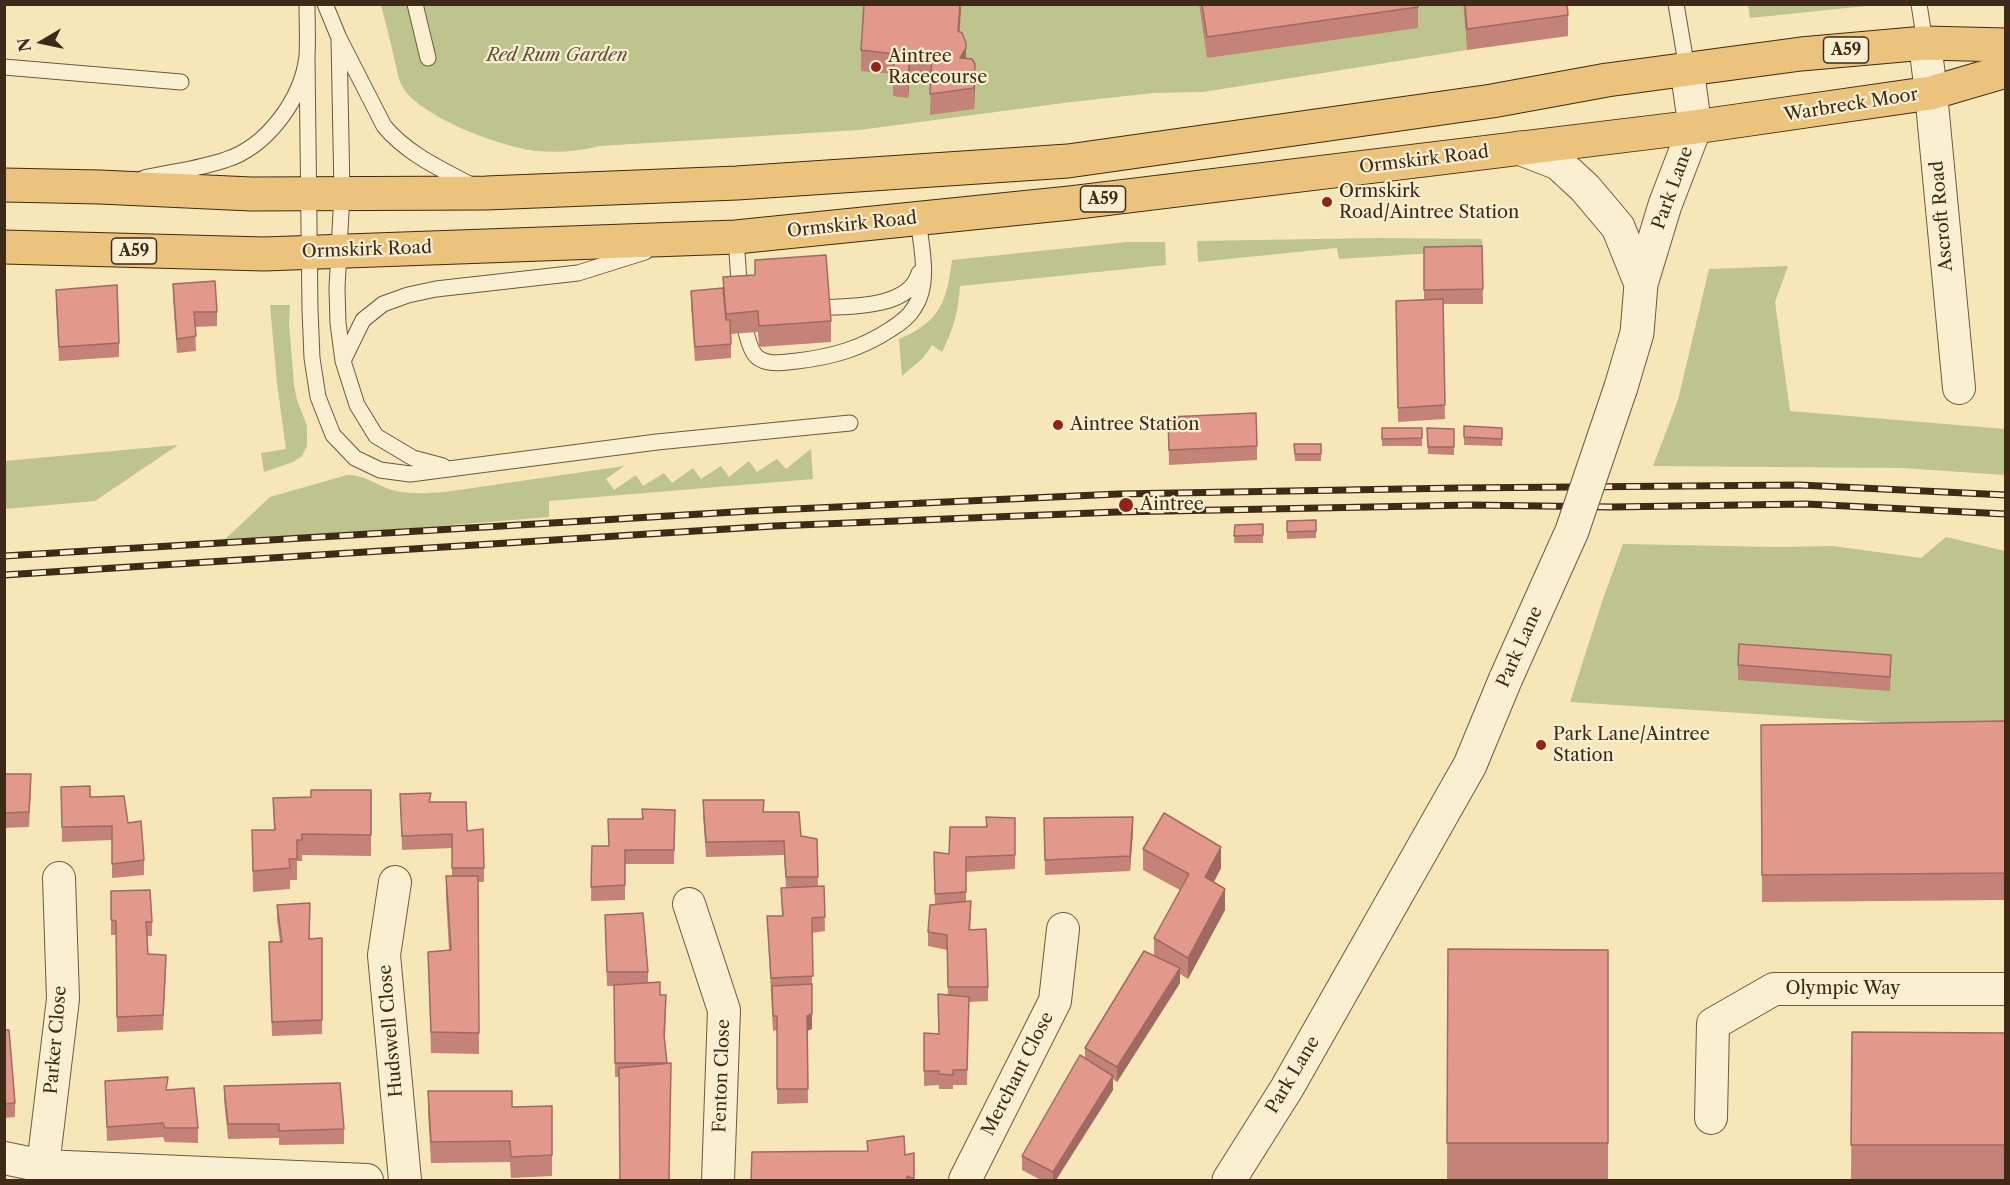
<!DOCTYPE html>
<html>
<head>
<meta charset="utf-8">
<style>
  body { margin:0 }
  #map { position:relative; width:2010px; height:1185px; overflow:hidden; background:#f7e6b8; font-family:"Libre Caslon Text",serif }
  canvas { display:block }
  .frame { position:absolute; inset:0; border:6px solid #3f2a18; pointer-events:none }
  .north { position:absolute; left:12px; top:12px; width:60px; height:60px; -webkit-text-stroke:4px #faefd1; paint-order:stroke; rotate:261deg; font-size:16px; font-weight:700; line-height:24px; text-align:center; color:#3f2a18 }
  .north::after { content:''; display:block; margin:auto; width:21px; height:27px; background:#3f2a18; clip-path:polygon(50% 0,100% 100%,50% 72%,0 100%) }
</style>
</head>
<body>
<div id="map">
<canvas width="2010" height="1185"></canvas>
<div class="frame"></div>
<div class="north">N</div>
</div>
<script>
const c = document.querySelector('canvas').getContext('2d');
c.lineJoin = 'round';
function fill(path, color) { c.fillStyle = color; c.fill(path, 'evenodd'); }
function stroke(path, color, width, dash) { c.strokeStyle = color; c.lineWidth = width; c.lineCap = dash ? 'butt' : 'round'; c.setLineDash(dash || []); c.stroke(path); }
function drawText(font, color, halo, rows, align = 'center') {
  c.font = font + ' "Libre Caslon Text",serif'; c.lineWidth = 4.5; c.setLineDash([]); c.textBaseline = 'middle'; c.strokeStyle = halo; c.fillStyle = color; for (const [text, x, y, turn = 0] of rows) {
    c.save(); c.translate(x, y); c.rotate((+turn || 0) * Math.PI / 180); c.textAlign = isNaN(turn) ? turn : align; if (halo) c.strokeText(text, 0, 0); c.fillText(text, 0, 0); c.restore();
  }
}
fill(new Path2D(`
  M1463,4l4,46 -264,42 -49,1 -83,9 -212,28 -259,16c-20,5 -42,7 -63,5 -33,-3 -122,-35 -136,-67 -3,-6 -4,-15 -6,-22 -4,-19 -9,-38 -14,-57z
  M1748,5v-1l128,1 -126,13z
  M1377,238l105,1 1,11 -144,9 -2,-11 -139,14 -1,-21z
  M1127,242h38l1,23 -206,21c-2,27 -6,41 -18,66l-10,-7 -9,13 -21,18 -3,-37c41,-17 48,-38 53,-79z
  M1788,266l-13,36 15,109 215,18v46l-103,-7 -249,-2 25,-66 31,-131z
  M270,305h20l-1,18 5,62 3,15 10,26v20l-5,10 -9,6 -29,10 -3,-19 25,-4 -9,-66z
  M178,445l-83,56 -90,8v-48z
  M811,449l2,30 -264,22v16l-329,27 50,-47 77,-22c17,-1 29,10 45,15 17,5 36,3 53,2l179,-26 -18,13 8,11 22,-15 7,11 21,-13 8,10 21,-15 8,11 20,-13 8,11 20,-16 8,11 20,-13 9,10z
  M1946,537l59,14v179l-435,-28 33,-103 20,-55 154,3 56,-1 88,12z`), '#bdc48e');
const service = new Path2D(`
  M325,4l14,34 45,88c23,28 57,43 89,60
  M415,4l13,54
  M1676,4l11,65
  M1919,4l6,39
  M339,38l3,155 -5,95 1,35 5,38 14,44 19,31 37,22 30,8
  M307,57l3,253 2,48 6,39 15,38 22,23 25,12 30,4 247,-32 193,-19
  M4,67l177,15
  M144,178c26,-6 55,-9 81,-18 42,-13 77,-61 82,-104 1,-17 0,-35 0,-52
  M736,237c2,24 4,105 21,120 11,9 27,5 40,4 34,-4 64,-12 94,-32 8,-5 18,-12 23,-21 17,-24 7,-62 4,-89
  M809,308c32,-2 100,3 110,-35
  M343,361l20,-41 20,-16 25,-9 28,-6 142,-16 67,-21`);
const minor = new Path2D(`
  M1925,43l6,50 28,295
  M395,882l-11,73 21,225
  M689,904l35,106 -6,170
  M1711,1118l2,-94 61,-35h232
  M4,1158l39,8 324,14
  M43,1166l20,-167 -4,-121
  M965,1180l90,-179 8,-72`);
const tertiary = new Path2D(`
  M1519,148l39,15 27,25 33,39 23,57
  M1621,387l16,-54 4,-49 24,-79 30,-78 -8,-58
  M1229,1180l58,-92 183,-323 36,-87`);
const trunk = new Path2D(`
  M4,185l96,2 151,7 235,-1 251,-10 331,-22 424,-60 115,-21 194,-26 124,-11 81,2
  M4,247l260,7 472,-17 334,-34 625,-76 236,-34 75,-22`);
stroke(service, '#6d5940', 17);
stroke(minor, '#6d5940', 34);
stroke(tertiary, '#6d5940', 35);
stroke(trunk, '#3f2a18', 35);
stroke(service, '#faefd1', 15);
stroke(minor, '#faefd1', 32);
stroke(tertiary, '#faefd1', 33);
stroke(trunk, '#ecc37c', 33);
const rail = new Path2D(`
  M4,556l747,-45 367,-17 341,-6 341,-3 206,10
  M4,575l770,-49 343,-14 354,-7 141,2 194,-3 200,10`);
stroke(rail, '#3f2a18', 7);
stroke(rail, '#faefd1', 4.5, [14]);
const tertiaryBridge = new Path2D(`
  M1506,678l66,-147 49,-144`);
stroke(tertiaryBridge, '#6d5940', 35, []);
stroke(tertiaryBridge, '#faefd1', 33);
fill(new Path2D(`
  M961,4l-2,28 7,26 9,27 -1,24 -44,6 1,-37 -21,-3 -2,23 -15,-2v-22l-32,-3v-21z
  M1199,4h219v24l-211,30z
  M1463,4h104l1,11v21l-101,14z
  M1482,246l1,58h-40l2,115 -47,3 -2,-121 28,-1v-53z
  M755,260l76,61v21l-72,5 -1,-15 -27,2v24l-36,3 -4,-56v-14l32,-3v-11l32,-2z
  M173,284l44,28v14l-22,1 1,24 -19,2 -4,-55z
  M56,290l63,53v14l-60,4 -3,-57z
  M1168,417l89,29v14l-88,5z
  M1464,426l38,2v18l-38,-1z
  M1382,428h40v18h-40z
  M1427,428l27,1v26l-26,-1z
  M1294,444h27v17h-26z
  M1316,520v18l-29,1v-18z
  M1263,524v19h-29l1,-18z
  M1738,665l153,5 -1,21 -152,-11z
  M2006,721v179l-244,2 -1,-177z
  M4,774l27,14 -2,39 -25,1z
  M61,787l29,10 38,26 16,37v15l-32,3v-38l-50,2z
  M371,790v66l-69,-1v6h-5v19h-7v9l-37,3 -1,-62h22l-1,-32 38,-1z
  M400,794l31,8 36,29 17,37v14h-6l1,172 -48,-1 -3,-101 21,-2 -3,-53v-21h6v-28l-50,2z
  M703,800l61,12 37,24 16,3 1,47h6l1,45 -13,2v96l-5,1 1,73 -31,1v-74l-4,1 -6,-115h15l-1,-28h5l-2,-33 -78,2 -3,-42z
  M642,809l33,1 -1,54h-49v36l-34,1 1,-55h16l34,-27z
  M986,817l29,1v51l-49,3v29l5,14 -1,15 18,57v14l-19,1 -2,83h-14v4h-14v-4l-15,1v-53l15,1 9,-39 -1,-45 -19,-4v-14l7,-28 -1,-52 15,2 37,-27z
  M1044,818l89,13 -3,40 -85,4z
  M1143,849l78,19 -7,14 11,28 -37,69 -8,-5v9l-63,99 -4,-3v11l-57,90h-15l-19,-10v-14l63,-97v-11l69,-92v-18l26,-48 -37,-20z
  M111,891l41,31v14h-5l1,18 18,16 -3,60 -46,2 -1,-97h-5z
  M277,905l33,34 12,-1v96l-50,2 -3,-94h11l-3,-23z
  M605,915l43,57v11l12,12 6,15 -1,30 2,23 -48,14h-4l-1,-91h-7z
  M1448,949l160,1v229h-161z
  M4,1030l11,73v14l-11,1z
  M1852,1032l154,1v147h-155z
  M105,1081l63,9 30,38v15l-33,-1 -2,-5 -56,4z
  M224,1086l120,43v15l-65,1v-7l-51,1 -4,-39z
  M428,1091l84,16 40,-1v70l-41,2 -1,-16 -79,1 -3,-51z
  M867,1141l38,14 9,-2v27h-163l116,-29z`), '#c38378');
fill(new Path2D(`
  M960,4h1v6l-3,42v-21z
  M966,43v21l-6,-6z
  M910,54v21l-2,23v-21z
  M975,64v21l-1,24v-21z
  M1133,817v14l-3,40v-15z
  M1221,847v21l-16,30v-21z
  M1225,889v21l-37,69v-21z
  M1180,968v15l-63,99v-15z
  M812,1014v15l-5,2v-15z
  M1113,1076v14l-57,90h-3v-8z`), '#9f6a62');
const building = new Path2D(`
  M864,4h96l-2,27 4,2 4,10v5l-6,10 12,1 3,5 -1,24 -44,6 2,-37 -22,-3 -2,23 -15,-2 2,-21 -34,-4z
  M1202,4h216v3l-211,30z
  M1465,4h102l1,11 -101,14z
  M1482,246l1,43 -59,1v-43z
  M826,255l5,66 -72,5 -1,-15 -32,3 -3,-37 32,-2v-15z
  M215,281l2,31h-23l2,24 -19,3 -4,-55z
  M117,285l2,58 -60,4 -3,-57z
  M723,288l3,32h4l1,24 -36,3 -4,-56z
  M1443,299l2,106 -47,3 -2,-107z
  M1256,413l1,33 -88,4 -1,-33z
  M1464,426l38,2v11l-38,-2z
  M1382,428h40v10l-40,1z
  M1427,428l27,1v18h-26z
  M1294,444h27v10h-26z
  M1316,520v11l-29,1v-11z
  M1263,524v11l-29,1 1,-11z
  M1739,644l152,11 -1,22 -152,-12z
  M2006,721v152l-244,2 -1,-150z
  M4,774h27l-2,38 -25,1z
  M90,786v11l34,-1 4,27 13,-2 3,39 -32,4v-38l-50,1 -1,-40z
  M311,790h60v45l-69,-1v6h-5v19h-8l1,9 -37,3 -1,-41h23l-2,-32 38,-1z
  M431,793l-2,9h37l1,29 16,-2 1,39h-32v-34l-50,2 -2,-42z
  M703,800h61l-1,12h36l2,24 16,3 1,38h-32l-2,-36 -78,1z
  M642,809l33,1 -1,40h-49v35l-34,2 1,-41h17l-1,-27h35z
  M1164,813l57,34 -16,30 20,12 -37,69 -34,-20 35,-64 -46,-25z
  M986,817l29,1v37l-49,2v35l-31,2 -1,-42 15,2 1,-27h37z
  M1133,817l-3,39 -85,4 -1,-42z
  M446,876h32l1,157 -48,-1 -3,-80 23,-2z
  M824,886l1,31 -13,1 1,58 -42,2 -4,-62h16l-2,-28z
  M150,890l2,32h-6l2,32 18,1 -3,60 -46,2 -1,-96 -5,-1v-29z
  M971,901l-2,29 17,-1 2,58h-40l-1,-52 -19,-3 2,-27z
  M310,903l-1,36 13,-1v82l-50,2 -3,-80h13l-5,-37z
  M643,913l5,59h-41l-2,-57z
  M1448,949l160,1v193h-161z
  M1144,951l36,17 -63,99 -32,-19z
  M660,982v13h6l-2,40 3,28h-52l-1,-78z
  M812,984v30l-5,2 1,73h-31v-73h-4l-1,-30z
  M938,994l31,3 -2,73h-14v5l-14,-1v-3h-15v-38l15,1z
  M4,1030h5l6,73 -11,1z
  M1852,1032l154,1v112h-155z
  M1080,1055l33,21 -60,96 -31,-16z
  M671,1063l-2,117h-49l-1,-112z
  M168,1077l-2,13 28,-2 4,40h-33l-2,-5 -56,4 -2,-46z
  M340,1083l4,46 -65,2v-7h-51l-4,-38z
  M428,1091h84v16l40,-1v49l-41,2 -1,-16 -79,1z
  M904,1136l1,19 9,-2v26l-7,-3v4h-156l1,-28 116,-1 -1,-10z`);
fill(building, '#e3988c');
stroke(building, '#9f6a62', 1.5);
for (const [x, y, r, color] of [
  [876,67,6,"#8f2418"],
  [1327,202,6,"#8f2418"],
  [1058,425,6,"#8f2418"],
  [1126,505,8,"#8f2418"],
  [1541,745,6,"#8f2418"]
]) { const dot = new Path2D(); dot.arc(x, y, r, 0, 2 * Math.PI); c.fillStyle = color; c.fill(dot); stroke(dot, '#faefd1', 2); }
for (const [x, y, w] of [
  [1846,50,45],
  [1103,199,45],
  [134,251,45]
]) { const box = new Path2D(); box.roundRect(x - w / 2, y - 13, w, 26, 4.5); c.fillStyle = '#faefd1'; c.fill(box); stroke(box, '#3f2a18', 1.5); }
drawText('bold 16px', '#3f2a18', null, [
  ["A59",1846,50],
  ["A59",1103,199],
  ["A59",134,251]
]);
drawText('italic 18px', '#5e5036', '#faefd1', [
  ["Red Rum Garden",557,56]
]);
drawText('18px', '#3f2a18', '#faefd1', [
  ["Aintree",888,57],
  ["Racecourse",888,78],
  ["Ormskirk",1339,192],
  ["Road/Aintree Station",1339,213],
  ["Aintree Station",1070,425],
  ["Aintree",1140,505],
  ["Park Lane/Aintree",1553,735],
  ["Station",1553,756]
], 'left');
drawText('18px', '#3f2a18', '#faefd1', [
  ["Warbreck Moor",1851,105,-9],
  ["Ormskirk Road",1424,160,-7],
  ["Park Lane",1673,188,-70],
  ["Ascroft Road",1942,216,-95],
  ["Ormskirk Road",852,225,-6],
  ["Ormskirk Road",367,250,-2],
  ["Park Lane",1520,647,-66],
  ["Olympic Way",1843,989],
  ["Hudswell Close",391,1031,-95],
  ["Parker Close",56,1040,-85],
  ["Merchant Close",1018,1074,-63],
  ["Park Lane",1293,1075,-59],
  ["Fenton Close",722,1076,-88]
]);
</script>
</body>
</html>
